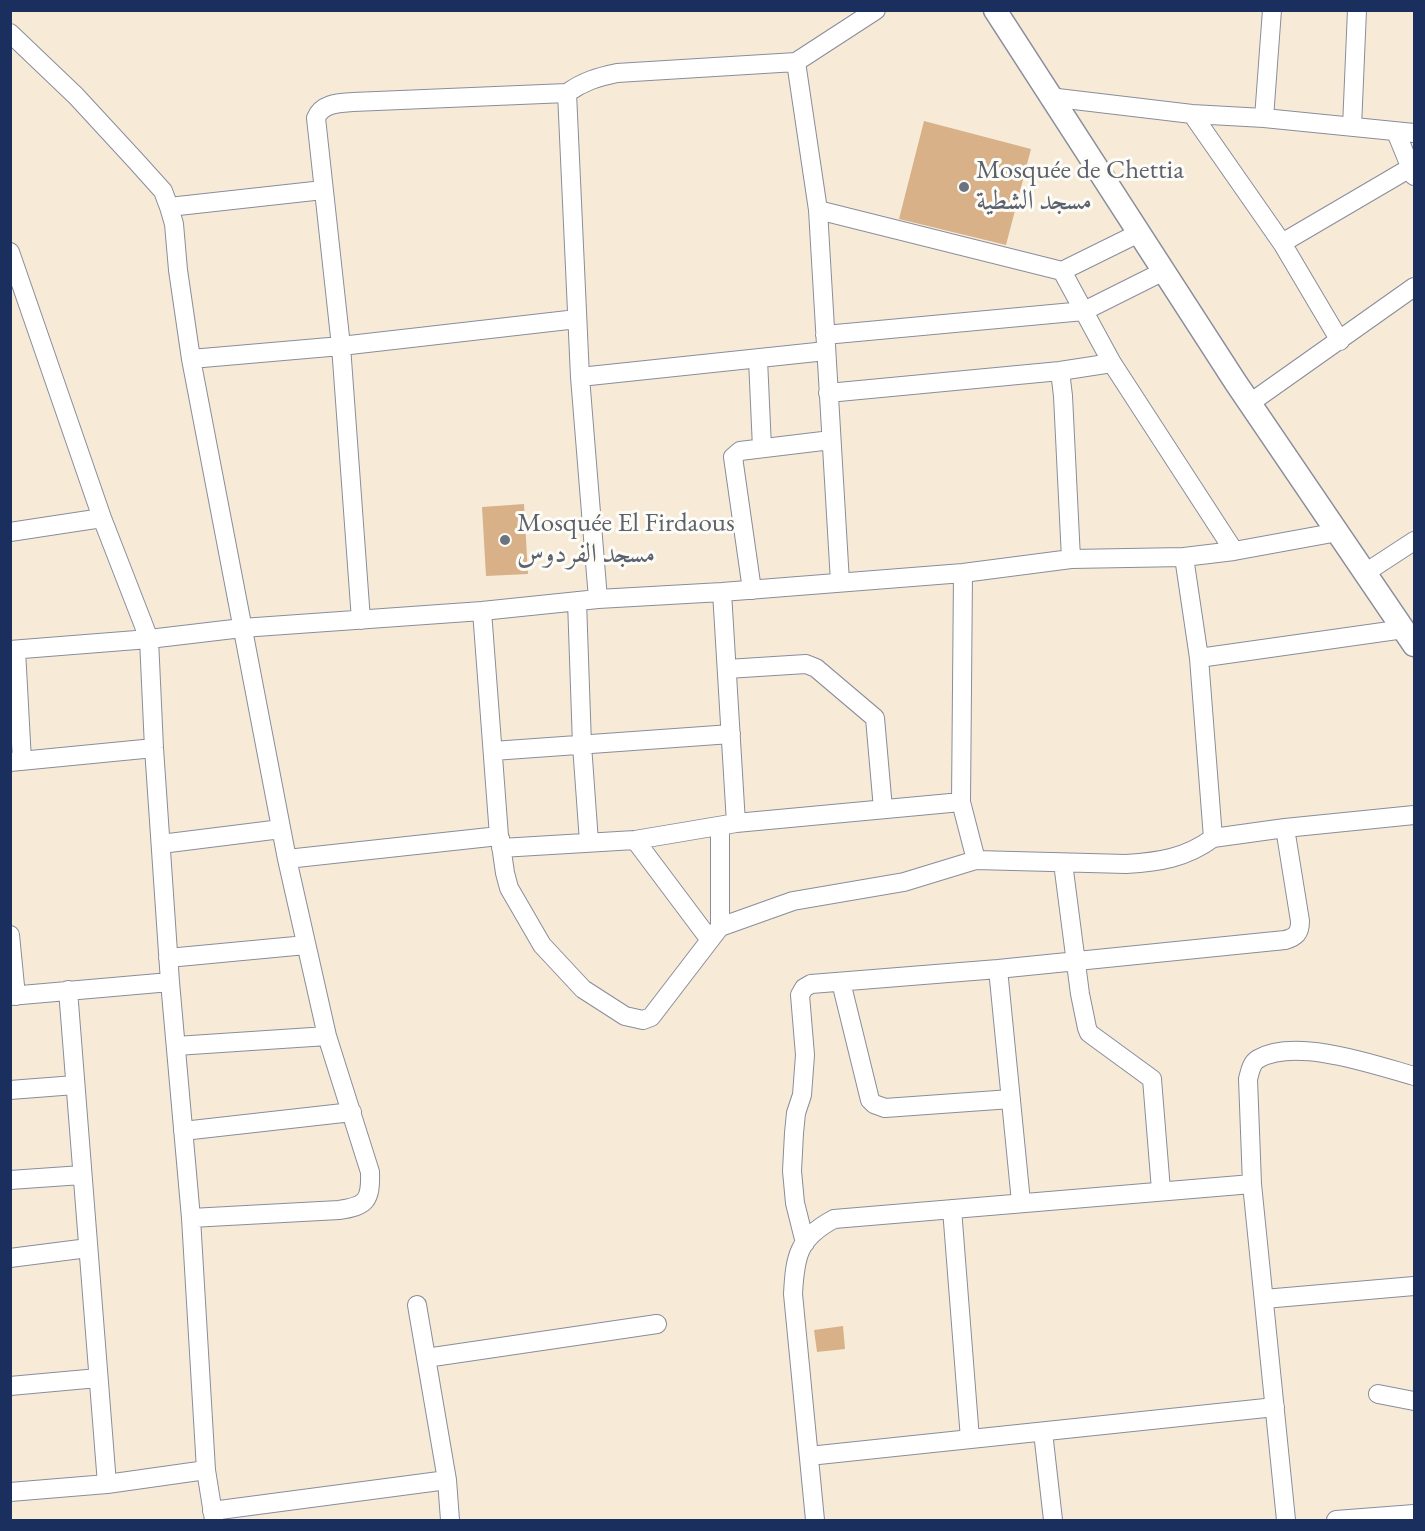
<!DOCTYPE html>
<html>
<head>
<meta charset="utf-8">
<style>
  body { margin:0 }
  #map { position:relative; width:1425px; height:1531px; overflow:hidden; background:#f7ebd8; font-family:"EB Garamond",serif }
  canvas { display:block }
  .frame { position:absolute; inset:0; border:12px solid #1b2f5e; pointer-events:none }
</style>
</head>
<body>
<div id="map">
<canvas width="1425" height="1531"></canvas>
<div class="frame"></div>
</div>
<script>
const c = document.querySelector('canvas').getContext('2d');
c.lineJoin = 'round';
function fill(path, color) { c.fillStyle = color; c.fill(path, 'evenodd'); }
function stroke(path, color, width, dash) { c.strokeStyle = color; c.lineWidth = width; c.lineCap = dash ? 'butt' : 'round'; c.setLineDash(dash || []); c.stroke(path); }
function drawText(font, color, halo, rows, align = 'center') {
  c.font = font + ' "EB Garamond",Amiri,serif'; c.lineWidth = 6; c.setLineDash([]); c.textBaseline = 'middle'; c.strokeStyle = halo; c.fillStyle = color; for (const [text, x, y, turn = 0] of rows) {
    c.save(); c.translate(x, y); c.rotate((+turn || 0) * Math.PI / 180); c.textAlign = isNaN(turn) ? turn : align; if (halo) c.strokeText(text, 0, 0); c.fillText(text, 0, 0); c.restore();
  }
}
fill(new Path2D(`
  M924,121l107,28 -25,96 -107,-26z
  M524,504l4,70 -42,2 -4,-69z
  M843,1326l2,23 -28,3 -3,-22z`), '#d8b188');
const minor = new Path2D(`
  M10,33l66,63 60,65 27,30 6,16 5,17 4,46 13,89 96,500 40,177 43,136c1,29 -4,34 -31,38l-148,8
  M796,62l22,148 22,372
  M1049,97l143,17 72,4 150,15
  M1192,114l90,129 58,98
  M1264,118l8,-108
  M1352,127l5,-117
  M1396,132l18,44
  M169,207l154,-17
  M818,210l244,61 50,92 122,188
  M1282,243l128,-75
  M10,252l92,266 47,121 5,109 16,234 21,236 15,252 8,50
  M1062,271l77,-38
  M825,335l259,-24 80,-40
  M191,359l150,-13 236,-27
  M758,359l4,89
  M1060,371l3,25 8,163
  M580,377l246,-26
  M828,393l232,-22 52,-8
  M1250,403l164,-116
  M10,532l92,-14
  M1184,557l15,101 14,180 72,-10 129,-13
  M1365,573l49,-32
  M752,590l-19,-133 7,-6 91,-11
  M722,592l14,231
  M598,599l-18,-222 -13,-284c17,-12 31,-16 50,-20l179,-11 80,-52
  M577,601l5,144 7,97
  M361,620l-20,-274 -25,-228c6,-15 23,-15 37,-16l214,-9
  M10,650l139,-11 93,-11 240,-17 116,-12 124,-7 241,-19 108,-14 113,-2 50,-6 104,-19
  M16,650l6,111
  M1199,658l205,-29
  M727,669l79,-5 10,4 59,50 8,91
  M493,751l238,-17
  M10,762l144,-14
  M961,802l15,58 150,4c33,-2 60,-6 87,-26
  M500,838l5,35 4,15 33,57 41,44 42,27 18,4 8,-3 69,-90v-100
  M635,840l75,100
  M161,844l120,-15
  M501,848l134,-8 101,-17 225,-21 2,-229
  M287,859l212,-23 -17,-225
  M1063,863l17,131 7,34 2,5 63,46 9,111
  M720,927l73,-26 111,-19 72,-22
  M10,935l6,61
  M168,958l138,-13
  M998,969l23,233
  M841,982l29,118 4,4 11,4 126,-9
  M68,990l39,494
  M10,996l160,-14
  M176,1046l151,-10
  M10,1090l65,-5
  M183,1131l169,-19
  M10,1180l72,-5
  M1252,1184l-4,-105c2,-7 3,-16 10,-20 38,-22 117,6 156,17
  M952,1209l18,230
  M805,1243l-10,-40 -3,-32 2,-38 2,-20 6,-18 3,-40 -5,-60 4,-7 7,-4 187,-15 287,-29c11,-3 15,-7 15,-19l-15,-93
  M10,1258l78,-10
  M1264,1299l150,-13
  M417,1305l30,175
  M426,1358l231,-34
  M10,1386l88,-8
  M1378,1394l36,7
  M1043,1432l10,88
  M809,1456l466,-49
  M10,1492l97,-8 99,-14
  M212,1511l235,-31 3,40
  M815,1520l-22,-226c2,-38 5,-56 41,-75l418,-35 34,336
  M1336,1520l78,-6`);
const tertiary = new Path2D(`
  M995,10l241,373 178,262`);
stroke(minor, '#898d9b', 20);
stroke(tertiary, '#898d9b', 25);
stroke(minor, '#fff', 18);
stroke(tertiary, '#fff', 22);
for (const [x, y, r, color] of [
  [964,187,6,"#6b7280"],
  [505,540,6,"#6b7280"]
]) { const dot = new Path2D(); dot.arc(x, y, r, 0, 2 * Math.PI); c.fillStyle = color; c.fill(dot); stroke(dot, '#fdfcf7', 2); }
drawText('27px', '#5b616d', '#fdfcf7', [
  ["Mosquée de Chettia",976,171],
  ["مسجد الشطية",976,202],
  ["Mosquée El Firdaous",517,524],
  ["مسجد الفردوس",517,555]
], 'left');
</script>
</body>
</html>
